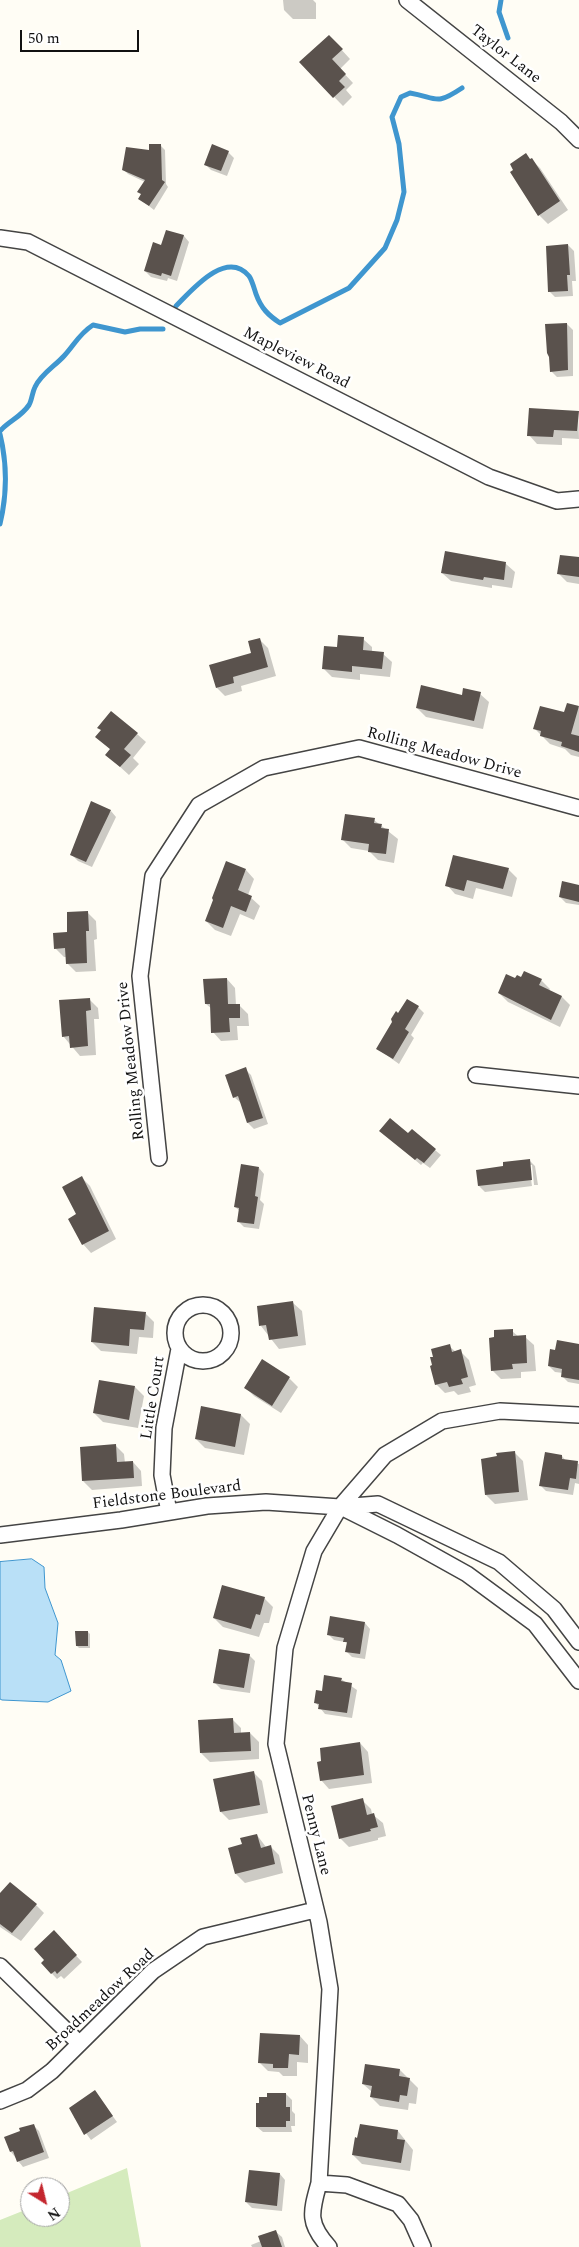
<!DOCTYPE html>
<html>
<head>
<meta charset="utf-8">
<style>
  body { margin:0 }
  #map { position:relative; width:579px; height:2247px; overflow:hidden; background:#fffdf5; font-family:Spectral,serif }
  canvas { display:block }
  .north { position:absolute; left:20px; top:2177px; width:50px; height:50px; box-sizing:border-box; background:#fff; border:1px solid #a0a0a0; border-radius:50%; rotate:144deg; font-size:14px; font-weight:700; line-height:20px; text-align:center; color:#111 }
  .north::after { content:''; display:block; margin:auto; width:18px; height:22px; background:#c4262e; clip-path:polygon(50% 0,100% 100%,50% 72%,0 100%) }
  .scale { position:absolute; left:20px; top:30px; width:119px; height:22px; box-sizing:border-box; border:2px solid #111; border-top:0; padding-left:6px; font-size:15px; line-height:18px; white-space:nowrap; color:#111; -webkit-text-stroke:4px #fff; paint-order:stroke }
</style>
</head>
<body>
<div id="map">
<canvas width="579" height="2247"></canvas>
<div class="north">N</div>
<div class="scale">50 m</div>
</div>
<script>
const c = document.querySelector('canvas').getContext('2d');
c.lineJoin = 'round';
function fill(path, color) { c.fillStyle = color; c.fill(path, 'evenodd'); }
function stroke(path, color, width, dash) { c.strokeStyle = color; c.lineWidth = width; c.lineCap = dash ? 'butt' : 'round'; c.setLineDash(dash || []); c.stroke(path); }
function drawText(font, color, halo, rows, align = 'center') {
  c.font = font + ' Spectral,serif'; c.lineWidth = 5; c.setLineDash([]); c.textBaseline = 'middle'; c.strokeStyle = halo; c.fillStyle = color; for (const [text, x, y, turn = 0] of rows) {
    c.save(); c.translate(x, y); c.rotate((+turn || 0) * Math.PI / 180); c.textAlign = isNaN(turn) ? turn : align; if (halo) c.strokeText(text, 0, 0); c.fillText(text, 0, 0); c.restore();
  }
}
fill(new Path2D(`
  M127,2168l14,79h-141v-27l30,-12v9h30v-21z`), '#d5ebbd');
const water = new Path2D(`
  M32,1559l12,8 1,21 13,35 -3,32 6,5 10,31 -23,11 -46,-2 -2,-1v-137z`);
fill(water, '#b9e0f7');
stroke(water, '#3f96cf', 1);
fill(new Path2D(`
  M283,0h30l3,3v16h-23l-9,-9z
  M329,36l21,23 -10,10 13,14 -7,7 6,7 -9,9 -42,-43z
  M160,145l5,5 1,34 2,3 -14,23 -14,-11 5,-17 -17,-8 -4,-4z
  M228,152l6,6 -7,18 -16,-6 -6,-6z
  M531,159l9,9 28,42 -20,14 -9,-9z
  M167,231l17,5 5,6 -12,39 -9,-3 -1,3 -16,-4 -6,-6 17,-25z
  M568,245l6,6 2,30h-4l1,15 -18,1 -6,-6z
  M567,324l6,6v46l-16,1 -6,-6 -1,-15z
  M578,412l1,27 -17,-1v7l-25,-1 -8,-9z
  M446,553l60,11 9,8 -3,16 -20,-3v3l-41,-7 -9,-8z
  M579,559v25l-12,-2 -9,-9z
  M259,639l9,9 8,28 -35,10 1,5 -17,5 -8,-8 35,-34z
  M363,639l9,8v5l11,2 9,8 -2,15 -30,-3v6l-28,-3 -9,-9 15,-19z
  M480,694l9,8 -6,27 -57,-12 -9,-9z
  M579,707v50l-8,-2 -6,-6 -15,-5 -15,-15z
  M137,734l9,8 -13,16 6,6 -10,11 -22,-20 4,-5 -14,-13z
  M111,811l5,6 -24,50 -14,-6 -6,-6z
  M374,820l24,19 -4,24 -16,-3 -9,-9 -18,-3 -9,-9z
  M454,856l54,13 9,9 -5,19 -36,-9 -3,11 -18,-5 -8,-9z
  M246,870l8,9 -6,16 12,11 -6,14 -14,-6 -9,22 -16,-6 -9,-9z
  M579,886v19l-13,-2 -6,-6z
  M87,912l9,9 1,18 -3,1 2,31 -20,1 -9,-9v-6h-3l-9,-9z
  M227,979l8,9 1,17h3l9,9 1,12h-12l1,14 -17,1 -8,-9 -1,-23 -6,-5z
  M515,980h26l9,9 -1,2 13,6 8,8 -10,22 -52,-25 -9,-9z
  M89,999l9,9 1,11h-5l2,36 -16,1 -17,-20z
  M418,1007l6,6 -13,22 3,3 -15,26 -21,-15 21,-34z
  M245,1069l6,6 17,49 -14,5 -6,-6 -7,-20 -7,-6z
  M408,1135l27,15 6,5 -11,13 -7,-5 -2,2 -34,-29z
  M529,1160l6,6 3,19h-4l-2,-20h-3l3,21 -47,6 -6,-6 -2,-15 27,-4z
  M259,1168l5,6 -4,26 4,4 -5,25 -15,-2 -6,-6 2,-10 -5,-4z
  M82,1178l8,8 26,53 -25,14 -8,-9 -5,-29z
  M293,1303l9,8 4,34 -27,4 -18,-23z
  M146,1314l8,8 -1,16 -14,-1 -2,17 -36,-3 -9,-9z
  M512,1331l7,6h6l9,8 2,26 -15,1v6l-20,1 -9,-9z
  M579,1345v39l-11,-2 -6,-6 1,-3 -8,-1 -6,-6 7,-15z
  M449,1346l7,6 4,-1 9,9 7,25 -7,2 2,5 -13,3 -4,-4 -9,2 -9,-9 -2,-18z
  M289,1378l9,9 -17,26 -27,-17 -8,-8z
  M135,1387l9,9 -6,32 -35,-6 -9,-9z
  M202,1408l39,7 9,9 -6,31 -39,-7 -9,-9z
  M116,1446l8,8 1,9 8,-1 8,9 1,15 -50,4 -9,-9z
  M514,1452l9,9 5,39 -33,4 -9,-9z
  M562,1456l4,5 13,3v20l-4,-1 -2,12 -27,-4 -5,-5z
  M264,1598l9,9 -4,16h-5l-5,14 -36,-10 -9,-9z
  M365,1623l5,6 -5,30 -13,-2 -6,-6 2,-7 -3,-2 -11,-2 -6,-6z
  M88,1632l2,2v14h-11l-2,-2z
  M249,1655l6,6 -5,32 -29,-4 -6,-6z
  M341,1679l16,11 -5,28 -27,-4 -9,-11 7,-10z
  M232,1719l9,9v6l9,-1 9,9v17l-49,3 -9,-9z
  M360,1743l8,9 4,31 -43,6 -8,-9z
  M254,1773l8,8 6,32 -39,7 -8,-8z
  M362,1800l9,9 1,5 11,9 3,13 -8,2v2l-29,7 -9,-9z
  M257,1835l9,12 4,-1 9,9 4,18 -38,10 -9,-9 7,-29z
  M0,1895l36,10 8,8 -23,28 -21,-14z
  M54,1932l28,30 -18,17 -3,-3 -4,3 -15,-16 4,-3z
  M300,2036l8,9v18l-11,-1v14h-14l-4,-4 -11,-1 -8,-8z
  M400,2070l18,18 -2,16 -7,-1 -1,7 -28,-4 -9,-9 1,-5 -9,-8z
  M95,2092l22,30 -26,18 -17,-23z
  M286,2094l6,6v11l3,3v12h-4l1,6h-29l-6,-5z
  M33,2125l6,6 10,27 -26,9 -12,-15 11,-20z
  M398,2131l15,19 -3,21 -48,-7 -9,-9z
  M280,2174l5,6 -3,31 -30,-3 -6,-6z
  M276,2232l6,5 3,10h-33l-1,-2 10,-4z`), '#0003');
stroke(new Path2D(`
  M501,0l-2,12 9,26
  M176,306c16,-16 50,-57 73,-30 3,4 5,12 7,18 5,14 12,21 24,29l69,-35 36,-40 12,-28 7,-28 -5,-48 -7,-27 9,-20 9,-4c28,5 25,13 52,-5
  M0,431c9,-10 21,-14 29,-26 3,-5 3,-12 6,-18 6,-13 20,-21 29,-31 11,-12 15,-22 29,-31l32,7 15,-3h23
  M0,434c7,29 7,61 0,90`), '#3f96cf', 5);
fill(new Path2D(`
  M329,35l14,14 -11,10 14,15 -7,7 6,6 -12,11 -34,-36z
  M149,144h12l1,36 3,2 -16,24 -11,-7 3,-5 -4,-2 8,-12 -23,-10 4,-23 23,3z
  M212,144l17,7 -8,20 -17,-6z
  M526,153l4,6 2,-1 28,43 -22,15 -28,-44 3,-2 -3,-6z
  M166,230l18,5 -13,41 -9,-3 -1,3 -17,-5 9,-29 8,3z
  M568,244l2,31h-3l1,16 -20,1 -2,-46z
  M567,323l1,47 -18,2 -1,-15 -2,-4 -2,-29z
  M529,408l50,3 -2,20 -23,-1 -1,7 -26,-1z
  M445,551l61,11 -2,18 -20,-3 -1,3 -42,-7z
  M560,555l19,2v20l-22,-3z
  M338,635l26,2 -1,13 21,2 -2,17 -30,-3v6l-30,-3 2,-23 13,1z
  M260,638l8,29 -35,10 1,6 -18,5 -7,-23 42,-12 -3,-12z
  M421,685l41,10 1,-7 18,4 -7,29 -58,-13z
  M567,703l12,3 -8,28 8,2v16l-18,-6 1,-4 -22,-6 1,-5 -8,-2 7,-23 24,6z
  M111,711l27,22 -14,16 7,6 -11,12 -15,-12 5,-6 -15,-12 6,-7 -4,-2z
  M91,801l20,9 -25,52 -16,-7z
  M345,814l30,4 -1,5 8,1 -1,4 8,1 -3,25 -18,-2 1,-8 -28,-4z
  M453,855l56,13 -6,21 -36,-9 -3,11 -19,-5z
  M226,861l20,8 -8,21 14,6 -6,16 -15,-6 -8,22 -18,-7 8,-21 -1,-2z
  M562,881l17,4v17l-20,-5z
  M88,911l1,20h-3l1,32 -21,1 -1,-16 -11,1 -1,-16 14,-1v-20z
  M524,971l18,8 -3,6 23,11 -11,24 -53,-27 8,-19 9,4 2,-3 4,2z
  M227,978l1,26h12v14h-11l1,14 -19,1 -1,-29h-5l-2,-25z
  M90,998l1,12 -5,1 2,35 -18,2 -1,-12 -7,1 -3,-37z
  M407,999l12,7 -14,23 4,3 -16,27 -17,-10 16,-27 -1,-3 5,-8 2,2z
  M246,1067l17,51 -16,5 -9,-27 -5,2 -8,-23z
  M390,1118l18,15 4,-4 24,20 -12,14 -7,-5 -2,2 -36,-29z
  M530,1159l2,21 -54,6 -2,-16 27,-4v-4z
  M241,1164l18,3 -4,29 3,1 -4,27 -17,-2 2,-14 -5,-1z
  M82,1176l27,55 -27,14 -14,-26 8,-5 -14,-27z
  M293,1301l5,35 -29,4 -3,-15 -7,1 -2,-20z
  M94,1307l52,5 -2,18 -14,-1 -1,17 -38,-4z
  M513,1329v7l13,-1 1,28 -15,1 1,5 -22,2 -2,-33 5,-1v-7z
  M557,1340l22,4v36l-18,-3 1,-8 -14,-3 2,-17 5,1z
  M450,1344l2,8 9,-3 7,28 -7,2 2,5 -14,3 -2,-5 -12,3 -5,-19 2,-1 -2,-8h3l-2,-8z
  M262,1359l28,18 -18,29 -28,-18z
  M99,1380l36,6 -6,34 -36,-7z
  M201,1406l40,8 -6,33 -40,-8z
  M116,1444l1,18 16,-1 1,17 -52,3 -2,-34z
  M515,1451l4,41 -34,3 -4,-36 16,-3 -1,-3z
  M545,1452l17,3v4l16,2 -2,18 -6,-1 -2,12 -29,-4z
  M222,1585l43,12 -5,18 -4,-1 -5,15 -38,-11z
  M330,1616l35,6 -5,32 -15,-2 2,-10h-4l1,-4 -17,-3z
  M75,1631h13v15h-12z
  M219,1649l31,5 -6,34 -31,-5z
  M324,1675l18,3 -1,3 11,2 -5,30 -29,-4 1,-5 -5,-1 2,-13 6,1z
  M233,1718l1,15 16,-1 1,19 -51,2 -2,-33z
  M360,1742l4,33 -44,6 -3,-19 4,-1 -1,-13z
  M254,1771l6,34 -40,7 -7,-33z
  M363,1798l4,17 7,-2 4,14 -8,2 1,2 -32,8 -8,-33z
  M257,1834l4,14 10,-3 4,19 -40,10 -7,-26 14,-4 -2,-6z
  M10,1882l27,22 -25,29 -12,-9v-31z
  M54,1930l23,25 -20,19 -2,-3 -4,3 -10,-11 3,-3 -10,-11z
  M260,2033l40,2 -1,20 -10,-1 -1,14h-15v-4l-15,-1z
  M365,2064l35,5 -1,7 11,2 -3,18 -7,-1 -1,7 -29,-5 2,-11 -10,-2z
  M95,2090l18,26 -29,19 -15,-27z
  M267,2093h19v14h4v14h-4v6h-30v-24h3v-6h8z
  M34,2124l10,28 -27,10 -4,-11 -3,1 -6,-15 16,-6 -1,-3z
  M360,2124l38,6 -1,9 8,1 -4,23 -49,-8 3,-18 2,1z
  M249,2170l31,3 -3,33 -32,-4z
  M276,2230l6,17h-20l-4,-11z`), '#5a524d');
const minor = new Path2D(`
  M407,0l154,122 18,18
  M0,238l28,4 461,235 68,24 22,-2
  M476,1075l103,11
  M159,1158l-19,-182 13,-100 46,-71 65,-37 95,-20 220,60
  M175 1333a28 28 0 1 1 56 0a28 28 0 1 1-56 0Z
  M341,1507l56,28 70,39 68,50 44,57
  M169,1512l-7,-37 2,-47 15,-79
  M0,1535l121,-15 86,-14 59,-4 74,5 38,-3 121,58 55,47 25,33
  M0,1966l79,77
  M0,2101l27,-11 25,-19 101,-100 50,-34 112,-27
  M319,2183c-8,29 -12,40 10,64
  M423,2247l-12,-27 -13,-16 -51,-19 -28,-2 11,-194 -11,-67 -43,-178 9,-96 29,-97 26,-44 45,-52 57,-34 58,-10 79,4`);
stroke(minor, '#444', 18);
stroke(minor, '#fff', 15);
drawText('16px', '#111', '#fff', [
  ["Taylor Lane",505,55,38],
  ["Mapleview Road",296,359,27],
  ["Rolling Meadow Drive",444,754,15],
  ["Rolling Meadow Drive",132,1061,-96],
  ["Little Court",154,1398,-81],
  ["Fieldstone Boulevard",167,1496,-7],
  ["Penny Lane",315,1835,76],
  ["Broadmeadow Road",101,2001,-43]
]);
</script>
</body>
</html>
